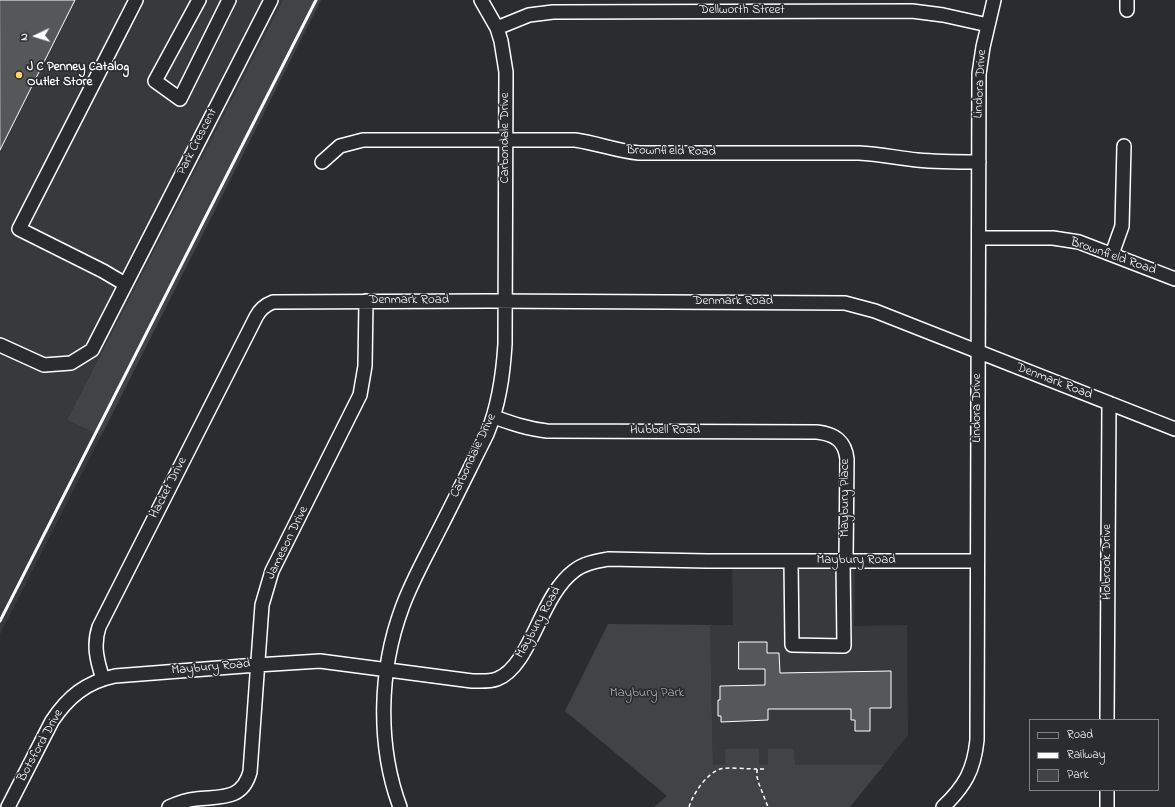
<!DOCTYPE html>
<html>
<head>
<meta charset="utf-8">
<style>
  body { margin:0 }
  #map { position:relative; width:1175px; height:807px; overflow:hidden; background:#2a2d2e; font-family:"Indie Flower",sans-serif }
  canvas { display:block }
  .legend { position:absolute; left:1029px; top:719px; width:130px; height:72px; box-sizing:border-box; background:#2a2d2e; border:1px solid #7f8182; margin:0; padding:5px 7px; list-style:none; font-size:12px; color:#fff }
  .legend li { display:flex; align-items:center; gap:8px; height:20px }
  .legend b { width:20px; border:1px solid #7f8182 }
  .north { position:absolute; left:16px; top:16px; width:40px; height:40px; -webkit-text-stroke:3px #2a2d2e; paint-order:stroke; rotate:266deg; font-size:11px; font-weight:700; line-height:16px; text-align:center; color:#fff }
  .north::after { content:''; display:block; margin:auto; width:14px; height:18px; background:#fff; clip-path:polygon(50% 0,100% 100%,50% 72%,0 100%) }
</style>
</head>
<body>
<div id="map">
<canvas width="1175" height="807"></canvas>
<ul class="legend">
<li><b style="height:5px;background:#2a2d2e"></b>Road</li>
<li><b style="height:5px;background:#fff"></b>Railway</li>
<li><b style="height:11px;background:#414445"></b>Park</li>
</ul>
<div class="north">N</div>
</div>
<script>
const c = document.querySelector('canvas').getContext('2d');
c.lineJoin = 'round';
function fill(path, color) { c.fillStyle = color; c.fill(path, 'evenodd'); }
function stroke(path, color, width, dash) { c.strokeStyle = color; c.lineWidth = width; c.lineCap = dash ? 'butt' : 'round'; c.setLineDash(dash || []); c.stroke(path); }
function drawText(font, color, halo, rows, align = 'center') {
  c.font = font + ' "Indie Flower",sans-serif'; c.lineWidth = 3.5; c.setLineDash([]); c.textBaseline = 'middle'; c.strokeStyle = halo; c.fillStyle = color; for (const [text, x, y, turn = 0] of rows) {
    c.save(); c.translate(x, y); c.rotate((+turn || 0) * Math.PI / 180); c.textAlign = isNaN(turn) ? turn : align; if (halo) c.strokeText(text, 0, 0); c.fillText(text, 0, 0); c.restore();
  }
}
fill(new Path2D(`
  M0,0h283l-216,420 34,16 -101,198z
  M732,567h123l-1,59 53,-1 1,110 -24,30h-171l-3,-140h23z`), '#373a3b');
fill(new Path2D(`
  M283,0h38l-220,436 -34,-16z
  M608,624l102,1 3,140h14l-2,-1v-15h34v16h9v-16h26l1,16h89l-34,42h-196l13,-11 -102,-85z`), '#414445');
const building = new Path2D(`
  M0,0h75l-75,150z
  M739,642h28v11h12l1,20 111,-2v37h-21v23h-15v-11h-4v-11h-83v11l-47,2v-6h-3v-16h2v-14l45,-1v-16h-26z`);
fill(building, '#555758');
stroke(building, '#fff', 1);
const minor = new Path2D(`
  M199,0l-44,81 25,18 49,-99
  M1127,0v10
  M497,28l32,-13 24,-3 359,-1 31,4 45,10
  M322,162l18,-16 23,-6h212c22,3 42,11 64,13h220c20,1 39,5 58,7 21,2 41,2 62,2
  M979,238h74l26,4 96,37
  M1112,254l10,-28 2,-80
  M125,284l-22,-13 -84,-42 117,-229
  M0,345l44,20 27,-2 21,-13 179,-350
  M494,417c17,6 34,12 53,14l270,1c18,2 28,9 30,27l-1,101
  M791,561l1,84 52,1 -1,-86
  M103,679c-6,-18 -10,-34 -4,-52l157,-310c4,-8 9,-12 17,-15l215,-1 357,2 30,8 300,118
  M1107,720l2,-317
  M8,807l44,-86c16,-24 34,-39 63,-45l142,-11 63,-4 152,20c8,0 17,1 25,-2 34,-13 43,-83 77,-108 10,-8 23,-10 34,-12l99,2h270
  M169,807c9,-4 17,-7 27,-8 24,-3 46,2 54,-27l12,-167 10,-34 88,-176 5,-29 1,-65
  M400,807c-23,-62 -21,-137 2,-199 9,-25 23,-50 35,-74 17,-33 33,-66 50,-100 12,-29 16,-58 18,-90l1,-272 -5,-31 -4,-13 -16,-28
  M943,807c22,-21 31,-37 34,-67l2,-666 4,-27 11,-47
  M1107,807v-17`);
stroke(minor, '#fff', 16);
stroke(new Path2D(`
  M764,769h-7v8l2,7 9,23
  M689,807c4,-13 17,-33 31,-38 7,-2 28,0 37,0`), '#fff', 1.5, [4, 3]);
stroke(minor, '#2a2d2e', 13);
stroke(new Path2D(`
  M0,621l316,-621`), '#fff', 3);
for (const [x, y, r, color] of [
  [19,75,4,"#ffd166"]
]) { const dot = new Path2D(); dot.arc(x, y, r, 0, 2 * Math.PI); c.fillStyle = color; c.fill(dot); stroke(dot, '#2a2d2e', 1.5); }
drawText('13px', '#fff', '#2a2d2e', [
  ["Dellworth Street",742,11],
  ["Lindora Drive",981,84,-87],
  ["Carbondale Drive",506,138,-90],
  ["Park Crescent",198,142,-63],
  ["Brownfield Road",671,152,1],
  ["Brownfield Road",1113,257,19],
  ["Denmark Road",409,301],
  ["Denmark Road",733,302],
  ["Denmark Road",1054,382,21],
  ["Lindora Drive",978,408,-90],
  ["Hubbell Road",665,431],
  ["Carbondale Drive",474,456,-65],
  ["Hacket Drive",169,488,-63],
  ["Maybury Place",846,498,-90],
  ["Jameson Drive",288,543,-64],
  ["Maybury Road",856,561],
  ["Holbrook Drive",1108,562,-90],
  ["Maybury Road",539,623,-61],
  ["Maybury Road",211,668,-5],
  ["Botsford Drive",41,746,-61]
]);
drawText('bold 13px', '#fff', '#2a2d2e', [
  ["J C Penney Catalog",27,68],
  ["Outlet Store",27,83]
], 'left');
drawText('13px', '#b3b4b5', '#2a2d2e', [
  ["Maybury Park",647,694]
]);
</script>
</body>
</html>
